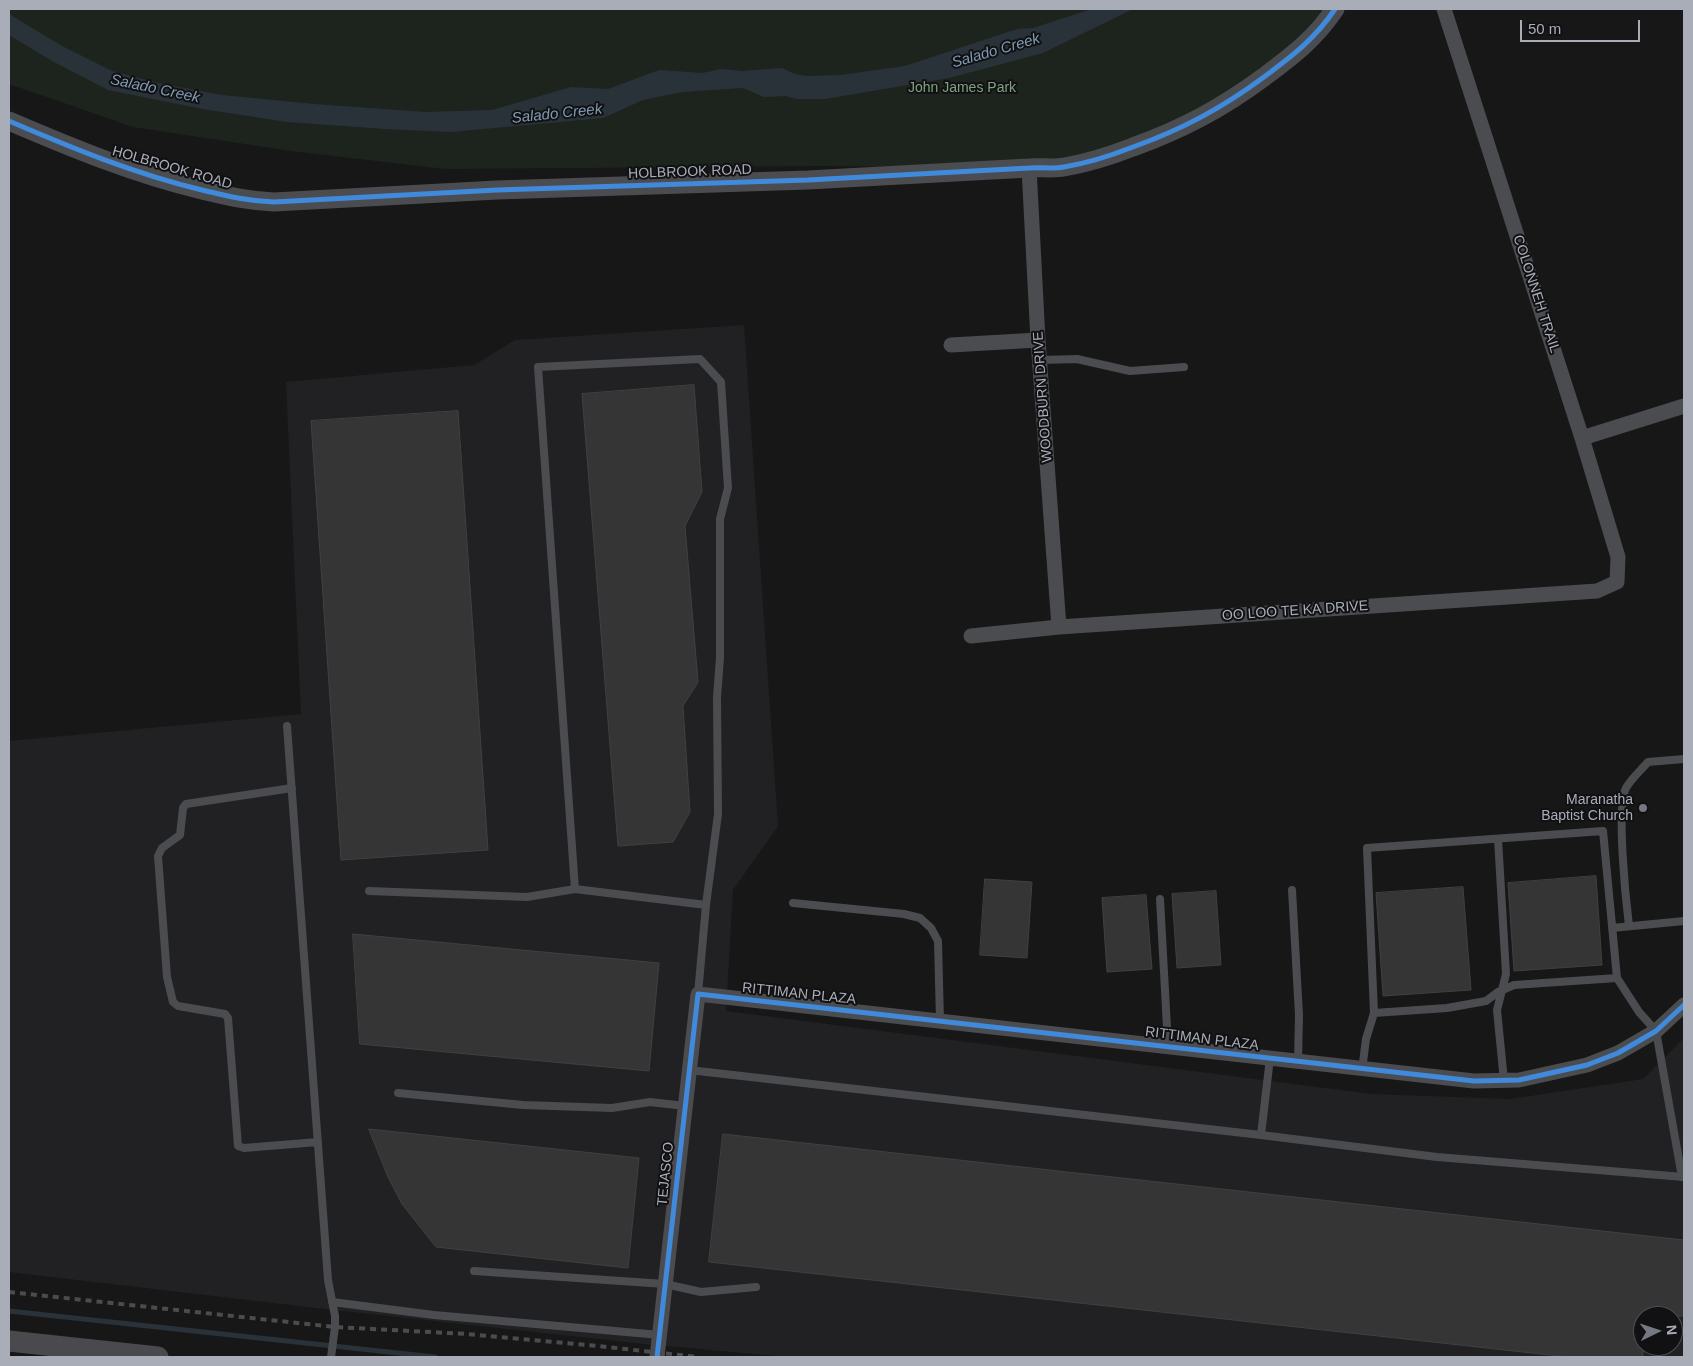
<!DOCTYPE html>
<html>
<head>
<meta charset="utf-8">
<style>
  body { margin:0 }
  #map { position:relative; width:1693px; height:1366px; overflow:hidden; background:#171717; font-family:Helvetica,sans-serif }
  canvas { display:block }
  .frame { position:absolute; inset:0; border:10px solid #a8adb8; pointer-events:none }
  .north { position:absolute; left:1633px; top:1306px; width:50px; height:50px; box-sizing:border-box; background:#111113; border:1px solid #4d4f55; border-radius:50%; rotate:86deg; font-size:14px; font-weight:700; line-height:20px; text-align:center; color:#a8adb8 }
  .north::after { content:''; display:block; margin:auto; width:18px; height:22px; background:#757880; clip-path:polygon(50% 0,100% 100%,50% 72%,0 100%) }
  .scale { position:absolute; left:1520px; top:20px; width:120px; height:22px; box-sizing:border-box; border:2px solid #a8adb8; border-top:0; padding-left:6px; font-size:15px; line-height:18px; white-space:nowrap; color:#a8adb8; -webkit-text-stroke:4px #111113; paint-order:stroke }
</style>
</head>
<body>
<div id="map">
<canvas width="1693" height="1366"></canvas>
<div class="frame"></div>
<div class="north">N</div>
<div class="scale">50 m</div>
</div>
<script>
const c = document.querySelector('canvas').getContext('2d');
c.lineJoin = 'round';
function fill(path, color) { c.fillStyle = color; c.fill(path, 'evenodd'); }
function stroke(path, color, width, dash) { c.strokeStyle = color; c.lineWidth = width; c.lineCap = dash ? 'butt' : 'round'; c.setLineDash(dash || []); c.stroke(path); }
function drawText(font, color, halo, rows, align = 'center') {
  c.font = font + ' Helvetica,sans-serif'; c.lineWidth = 4; c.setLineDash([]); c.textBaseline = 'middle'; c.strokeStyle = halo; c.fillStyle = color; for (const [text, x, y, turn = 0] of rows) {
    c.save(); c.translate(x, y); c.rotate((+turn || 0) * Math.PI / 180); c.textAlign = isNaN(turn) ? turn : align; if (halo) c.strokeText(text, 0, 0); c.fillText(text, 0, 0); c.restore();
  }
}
fill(new Path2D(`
  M744,325l34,501 -45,64 -7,121 646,83 138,5 133,-20 41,-41v319h-897l-143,-13 -328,-36 -307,-36v-531l292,-27 -15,-332 188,-17 41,-25zM1643,1316h30v30h-30z`), '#212123');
fill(new Path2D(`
  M9,9h1324l-111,97 -87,41 -106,21 -208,-2 -376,3 -154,-18 -158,-24 -124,-43z`), '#1d241e');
fill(new Path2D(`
  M1092,9h41l-90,44 -94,25 -124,21h-28l-11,-3 -22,1 -21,-9 -61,4 -39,8 -40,18 -152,14 -65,-3 -99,-7 -84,-13 -95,-19 -56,-29 -43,-26v-21l53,32 50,25 46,12 64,12 92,9 111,8 67,-2 79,-23 37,2 51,-19 44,3 18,-4 22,2 39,-3 13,6 11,2 34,-1 65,-9 112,-37 16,-1z`), '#2a3239');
stroke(new Path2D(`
  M9,1311l426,46`), '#2a3239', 5);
const building = new Path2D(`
  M694,385l8,107 -17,34 13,156 -15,24 7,106 -17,30 -55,4 -36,-452z
  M458,411l30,439 -147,10 -30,-439z
  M1596,876l6,89 -88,6 -6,-88z
  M985,879l47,3 -5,76 -47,-3z
  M1463,887l8,103 -88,6 -7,-103z
  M1216,891l5,74 -44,3 -5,-74z
  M1146,895l6,74 -45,3 -5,-74z
  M353,934l306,29 -10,108 -289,-27z
  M369,1129l270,29 -11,110 -192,-21 -34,-43 -14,-27z
  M723,1134l961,106v76h-41v41h-75l-859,-95z`);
fill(building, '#353536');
stroke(building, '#3f4043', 1);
stroke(new Path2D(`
  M1040,360l37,-1 53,12 54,-4
  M287,726l41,554 7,36v11l-4,30
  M292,788l-106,16 -3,4 -3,27 -18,13 -4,8 9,121 6,25 5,4 47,8 3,4 10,128 6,2 74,-6
  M1498,839l8,135 -9,36 7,71
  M1292,890l7,125 -1,47
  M369,891l158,6 48,-8
  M1160,899l8,147
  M793,903l111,11 16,4 11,10 7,13 2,80
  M1629,926c-3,-24 -13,-120 -3,-138 5,-9 15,-18 22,-26l36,-3
  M1612,928l72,-7
  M698,994l8,-89 -131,-16 -37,-522 162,-8 21,23 7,106 -8,31v139l-3,39 1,117 -12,91
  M1374,1013l73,-5 39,-7 12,-9 16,-7 103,-7
  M689,1070l572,65 9,-77
  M1362,1070l4,-31 8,-26 -7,-165 236,-17 14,147 22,34 17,19 26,146
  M398,1093l125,12 89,3 38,-6 35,4
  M1261,1135l176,22 247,20
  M474,1271l191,13 36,8 55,-5
  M332,1302l102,13 226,20`), '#4b4c50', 8);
stroke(new Path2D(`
  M1029,168l9,172 21,287
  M951,345l87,-5
  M1582,438l102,-32
  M971,636l88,-9 538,-36 20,-9 1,-25 -36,-119 -138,-429
  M657,1357l41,-363 776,87 45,-1 68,-15 31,-12 38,-22 28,-26`), '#4b4c50', 15);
stroke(new Path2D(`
  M9,121c63,27 126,53 193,69 26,6 45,11 72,12l223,-12 311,-10 221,-12c11,-1 24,1 35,-1 24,-4 46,-11 69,-20 50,-18 89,-39 131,-70 28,-21 51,-38 71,-68`), '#4b4c50', 19);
stroke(new Path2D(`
  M9,1341l149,16`), '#4a4a4e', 21);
stroke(new Path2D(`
  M9,1292l326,35 132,7 131,12 100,11`), '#4b4c4f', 4, [6, 5]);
stroke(new Path2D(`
  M9,121c63,27 126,53 193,69 26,6 45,11 72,12l223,-12 311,-10 221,-12c11,-1 24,1 35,-1 24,-4 46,-11 69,-20 50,-18 89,-39 131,-70 28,-21 51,-38 71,-68
  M657,1357l41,-363 776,87 45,-1 68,-15 31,-12 38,-22 28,-26`), '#408adc', 5);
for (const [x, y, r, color] of [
  [1643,808,5,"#757880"]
]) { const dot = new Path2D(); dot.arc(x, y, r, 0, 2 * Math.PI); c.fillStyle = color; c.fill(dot); stroke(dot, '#111113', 2); }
drawText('14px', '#7fa381', '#111113', [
  ["John James Park",962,88]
]);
drawText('14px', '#a8adb8', '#111113', [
  ["HOLBROOK ROAD",172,168,16],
  ["HOLBROOK ROAD",690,172,-2],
  ["COLONNEH TRAIL",1536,294,72],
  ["WOODBURN DRIVE",1043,397,-94],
  ["OO LOO TE KA DRIVE",1295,611,-4],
  ["RITTIMAN PLAZA",799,994,6],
  ["RITTIMAN PLAZA",1202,1039,7],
  ["TEJASCO",666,1174,-84]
]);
drawText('14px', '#a8adb8', '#111113', [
  ["Maranatha",1633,800],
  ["Baptist Church",1633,816]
], 'right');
drawText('italic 15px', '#7f9bb3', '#111113', [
  ["Salado Creek",996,51,-16],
  ["Salado Creek",155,89,12],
  ["Salado Creek",557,114,-6]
]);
</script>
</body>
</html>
